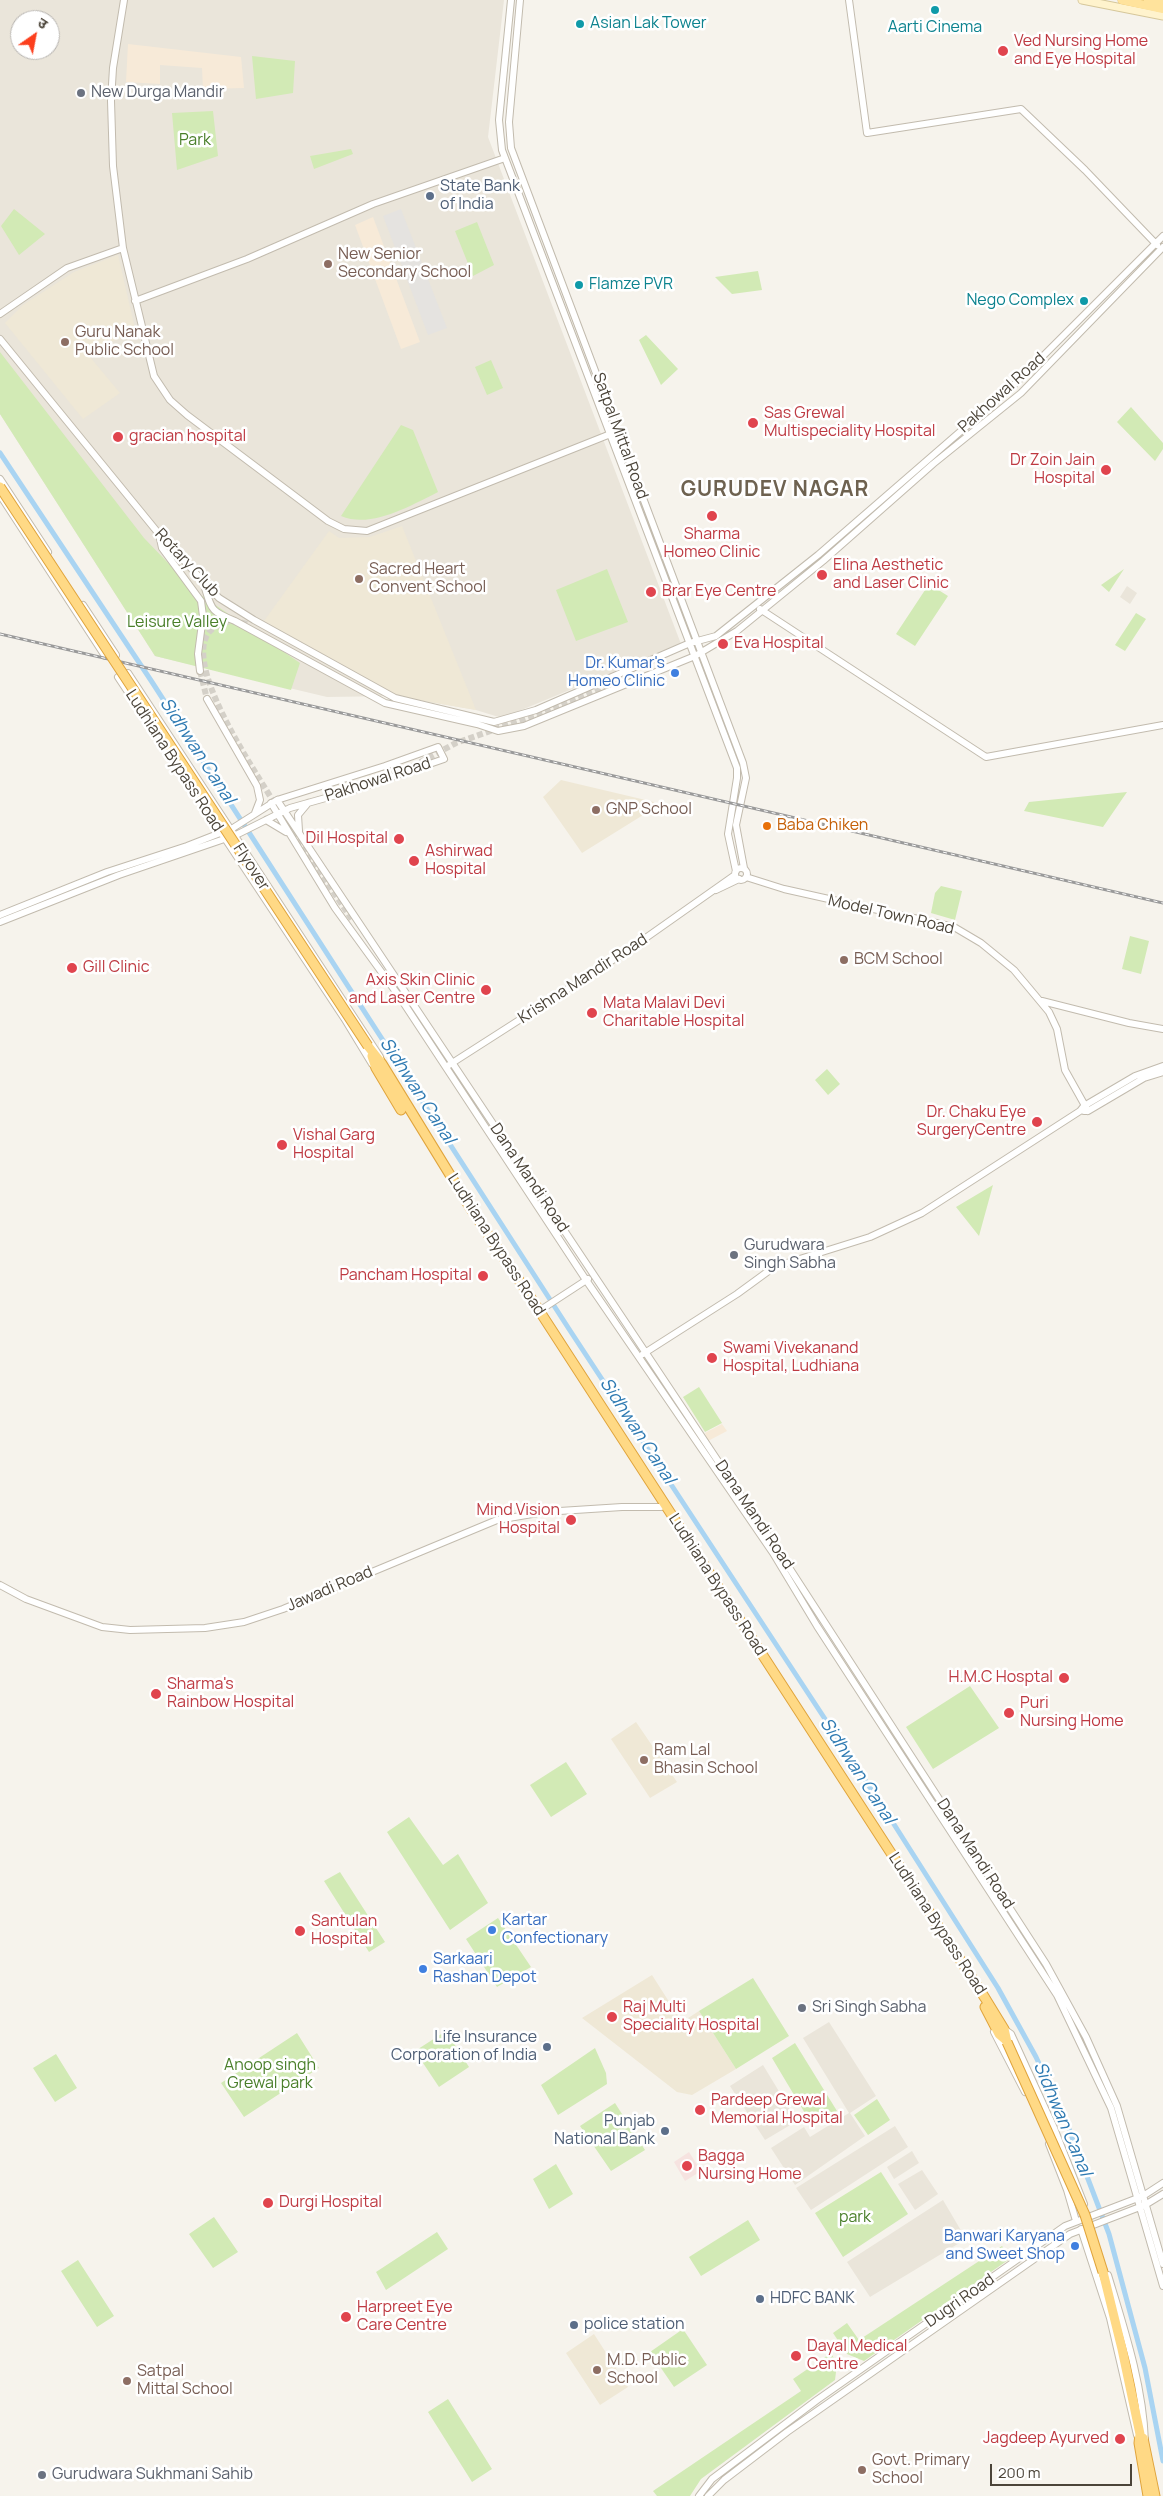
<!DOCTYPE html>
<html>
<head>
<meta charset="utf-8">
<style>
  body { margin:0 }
  #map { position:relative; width:1163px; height:2496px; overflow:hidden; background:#f6f3ec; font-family:Manrope,"Noto Sans Devanagari",sans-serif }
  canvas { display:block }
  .north { position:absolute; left:10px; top:10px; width:50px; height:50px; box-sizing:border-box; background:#fff; border:1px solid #b7b4b0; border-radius:50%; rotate:33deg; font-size:14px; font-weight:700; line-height:20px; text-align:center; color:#4b4439 }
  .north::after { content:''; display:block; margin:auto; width:18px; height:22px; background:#fc3f1d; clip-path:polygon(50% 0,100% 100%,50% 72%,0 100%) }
  .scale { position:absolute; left:990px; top:2464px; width:142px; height:22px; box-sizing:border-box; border:2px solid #4b4439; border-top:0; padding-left:6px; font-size:15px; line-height:18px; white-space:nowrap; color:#4b4439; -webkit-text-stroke:4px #fff; paint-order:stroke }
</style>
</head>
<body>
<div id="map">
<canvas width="1163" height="2496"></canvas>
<div class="north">उ</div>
<div class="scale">200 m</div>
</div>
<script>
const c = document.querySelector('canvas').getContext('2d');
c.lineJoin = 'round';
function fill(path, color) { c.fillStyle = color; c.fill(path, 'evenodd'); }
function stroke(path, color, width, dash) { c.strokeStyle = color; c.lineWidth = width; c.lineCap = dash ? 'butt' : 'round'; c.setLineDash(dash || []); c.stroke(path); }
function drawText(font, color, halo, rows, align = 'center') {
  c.font = font + ' Manrope,sans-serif'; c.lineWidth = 5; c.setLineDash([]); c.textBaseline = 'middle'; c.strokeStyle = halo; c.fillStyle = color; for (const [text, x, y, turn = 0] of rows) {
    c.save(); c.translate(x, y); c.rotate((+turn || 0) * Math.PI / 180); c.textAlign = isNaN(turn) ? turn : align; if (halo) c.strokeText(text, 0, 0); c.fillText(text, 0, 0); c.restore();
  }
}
fill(new Path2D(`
  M0,0h504l-16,137 193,507 -179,74 -26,-8 -81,-14 -68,1 -172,-41 -155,-242zM20,20h30v30h-30z
  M1127,586l10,7 -7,11 -10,-7z
  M829,2022l47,74 -26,17 15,23 -70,49 -24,-37 33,-21 6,10 39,-24 -46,-75z
  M763,2065l34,56 -32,19 -35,-54z
  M895,2126l13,21 -97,63 -15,-22z
  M912,2151l7,12 -25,16 -7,-12z
  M922,2170l16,24 -23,16 -17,-26z
  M943,2200l23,39 -96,58 -23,-35z`), '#eae5da');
fill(new Path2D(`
  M128,44l113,13 3,31 -41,1 -1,-21 -42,-3v19l-34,-2z
  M373,217l47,125 -19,7 -46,-124z
  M722,1424l5,7 -19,10 -3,-8z`), '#f7ead8');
fill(new Path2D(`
  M118,255l18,78 -51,18 35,42 -37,26 -78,-96 18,-18 51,-33z
  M402,526l45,112 29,72 -81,-14 -85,-45 -46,-30 65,-90 10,7 31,-1z
  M561,780l93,22 2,5 -74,46 -39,-56z
  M636,1722l41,60 -27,16 -39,-59z
  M652,1975l30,47 17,-11 37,58 -44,26 -15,-3 -95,-74z
  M594,2334l34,53 -28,18 -34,-52z`), '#efe8d6');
fill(new Path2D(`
  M689,2152l12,19 -16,10 -11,-19z`), '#f6e3e0');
fill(new Path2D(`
  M252,56l43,5 -2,32 -37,6z
  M213,111l5,45 -41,14 -5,-57z
  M351,149l2,5 -39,15 -4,-13z
  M14,209l31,25 -26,21 -18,-29z
  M477,222l17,43 -21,11 -18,-45z
  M758,271l4,19 -30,4 -17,-17z
  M646,335l32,34 -17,16 -22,-45z
  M0,352l144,186 51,53 105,72 -9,27 -136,-34 -155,-242z
  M491,360l12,28 -16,7 -12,-28z
  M1131,407l32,36v6l-8,12 -38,-39z
  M401,425l12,5 25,62c-28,14 -67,37 -97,24z
  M607,569l21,53 -52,19 -20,-51z
  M1124,569l-15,23 -8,-7z
  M929,584l19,12 -33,50 -19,-12z
  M1136,613l10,6 -21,32 -10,-6z
  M1127,792l-24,35 -79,-16 5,-9z
  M941,886l21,5 -7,29 -24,-7 4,-20z
  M1130,936l19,5 -8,33 -19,-5z
  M827,1069l13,15 -12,11 -13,-15z
  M993,1185l-14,51 -23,-29z
  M699,1387l23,36 -17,9 -22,-35z
  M970,1686l29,42 -66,41 -27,-42z
  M566,1762l21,32 -36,23 -21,-32z
  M409,1817l34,48 15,-11 30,49 -38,27 -63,-98z
  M340,1872l45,70 -16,10 -45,-71z
  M498,1918l33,49 -34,20 -31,-48z
  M753,1978l36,58 -53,33 -37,-58z
  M446,2031l23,36 -30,20 -24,-36z
  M297,2033l22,35 -75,49 -23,-34z
  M795,2043l42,68 -25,14 -40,-67z
  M595,2048l11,25 1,11 -49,31 -17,-30z
  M56,2054l21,34 -22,14 -22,-34z
  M877,2099l13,21 -22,15 -14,-20z
  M615,2103l30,47 -34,21 -31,-45z
  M556,2164l17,30 -24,15 -16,-30z
  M881,2172l27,42 -65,43 -28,-44z
  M214,2217l24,35 -25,16 -24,-34z
  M748,2220l12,20 -59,36 -12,-19z
  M437,2232l11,17 -62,41 -10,-18z
  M1002,2246l9,12 -147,103 -17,-7 -14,-21 14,-10 12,17z
  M78,2260l36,56 -17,11 -36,-56z
  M683,2329l24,36 -33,22 -24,-35z
  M831,2353l6,11 -2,16 -134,99 -11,17h-33l-4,-5 148,-100 -8,-12z
  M448,2399l44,70 -20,13 -44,-70z`), '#d2eab5');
fill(new Path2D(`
  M401,209l46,119 -19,7 -45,-119z`), '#e5e3e0');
stroke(new Path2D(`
  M0,453l152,229 417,647 321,489 108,170 38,69 31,67 42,110 36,134 18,93`), '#a9d4f2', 5);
stroke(new Path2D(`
  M247,624c-13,-4 -20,-4 -32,3 -43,26 44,149 61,179
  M200,671l7,28
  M387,776l30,-12 39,-21 91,-32 84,-35
  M283,817l70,104`), '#d4d0c8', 6, [6, 3]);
const tertiary = new Path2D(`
  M124,0l-11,68 -2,33 2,65 10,82 31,128 16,24 17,15 141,106 16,8 23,2 251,-100
  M511,0l-12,120 3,30 235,618v10l-9,56 8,37
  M520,0l-11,122 2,26 232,615 3,15 -10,47 8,43
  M849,0l18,133 154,-24 64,61 72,75
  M135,301l112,-42 126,-55 132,-46
  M0,314l67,-46 56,-20
  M0,339l159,195 60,64 35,22 141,78 99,24 42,-12 154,-67 26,-7 102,-81 196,-170 149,-149
  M0,479l48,73
  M0,495l105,161 11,-1 -33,-50
  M159,534l3,14 39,53 2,15 -5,38 2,17
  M204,585c8,25 6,26 31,36l150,82 92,21 21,7 26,-5 171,-70 42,-25 86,-70 110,-97 88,-71 142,-146
  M760,609l226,148 177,-32
  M128,673l252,384 2,7 -6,4 -4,-4 -28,-46 -226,-341z
  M207,699l50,87 3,14 -5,13
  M277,800l513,769 256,395 40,73 31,69 46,158
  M271,803l64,105 66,91 185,281 187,273 44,73 240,369 54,113 52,178
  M266,820l20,12
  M299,831l-1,-16 10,-12
  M735 874a6 6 0 1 1 12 0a6 6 0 1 1-12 0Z
  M746,877l38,12 170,38 27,16 33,27 35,42 8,17 8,41 23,41
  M716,890l23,-11
  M0,915l107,-43 80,-26 46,-18 44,-28 108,-34 53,-19 6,12 -90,31 -64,18 -54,27 -117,40 -119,47
  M1042,1001l87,22 34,6
  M449,1065l181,-116 105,-74
  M1084,1111h4l56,-33 19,-6
  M539,1311l49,-32
  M643,1354l94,-60 37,-27 96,-30 52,-24 158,-102 4,-5 51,-30 28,-10
  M0,1585l26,14 76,28 28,3 75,-2 39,-6 39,-13 214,-89 47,-8 78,-5h39
  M1004,2029l7,5 43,94 30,76
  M994,2032l31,60
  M1049,2144l18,46 9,31
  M1081,2229l29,89 27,117
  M1108,2275c16,53 35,110 37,166
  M699,2496l13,-17 105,-79 248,-174 78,-30 20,-13
  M708,2496l16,-16 63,-48 283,-198 75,-29 18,-11`);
const secondary = new Path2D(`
  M1082,0l81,16`);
const primary = new Path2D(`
  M1122,0l41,9
  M1148,0l15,3`);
const trunk = new Path2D(`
  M368,1046l14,18 89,145 62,92 452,697 19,31 3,13
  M372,1056l4,12 25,42
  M985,2007l14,27 7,6
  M1103,2272l19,77 18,85 -1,9 9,53
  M1143,2438l12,58`);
stroke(tertiary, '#c2bbae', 8);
stroke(secondary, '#d6c79b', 9);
stroke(primary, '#e6c16a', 9);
stroke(trunk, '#e0a43c', 11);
stroke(tertiary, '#fff', 6);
stroke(secondary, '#fff3cd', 7);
stroke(primary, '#ffe39c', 8);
stroke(trunk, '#ffd985', 9);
const rail = new Path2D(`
  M0,634l1163,269`);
stroke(rail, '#9a9a9a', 3);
stroke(rail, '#fff', 1, [4]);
const trunkBridge = new Path2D(`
  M0,487l368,559
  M1007,2042l78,173 18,57`);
stroke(trunkBridge, '#e0a43c', 11, []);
stroke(trunkBridge, '#ffd985', 9);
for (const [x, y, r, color] of [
  [935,10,5,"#0f9aa8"],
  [580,24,5,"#0f9aa8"],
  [1003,51,6,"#e0444e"],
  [81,93,5,"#6b7280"],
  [430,196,5,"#5c6f8a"],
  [328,264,5,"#8d6e63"],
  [579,285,5,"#0f9aa8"],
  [1084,301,5,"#0f9aa8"],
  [65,342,5,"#8d6e63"],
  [753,423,6,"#e0444e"],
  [118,437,6,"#e0444e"],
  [1106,470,6,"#e0444e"],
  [712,516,6,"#e0444e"],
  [822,575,6,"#e0444e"],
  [359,579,5,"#8d6e63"],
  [651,592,6,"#e0444e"],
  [723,644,6,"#e0444e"],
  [675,673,5,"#3f7fe0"],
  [596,810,5,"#8d6e63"],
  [767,826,5,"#e8710a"],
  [399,839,6,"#e0444e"],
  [414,861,6,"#e0444e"],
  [844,960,5,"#8d6e63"],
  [72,968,6,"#e0444e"],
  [486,990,6,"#e0444e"],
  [592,1013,6,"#e0444e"],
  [1037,1122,6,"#e0444e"],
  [282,1145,6,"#e0444e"],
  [734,1255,5,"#6b7280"],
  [483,1276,6,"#e0444e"],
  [712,1358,6,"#e0444e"],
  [571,1520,6,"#e0444e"],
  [1064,1678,6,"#e0444e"],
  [156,1694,6,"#e0444e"],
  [1009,1713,6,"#e0444e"],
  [644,1760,5,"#8d6e63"],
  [492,1930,5,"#3f7fe0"],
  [300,1931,6,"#e0444e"],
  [423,1969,5,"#3f7fe0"],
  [802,2008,5,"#6b7280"],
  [612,2017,6,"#e0444e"],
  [547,2047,5,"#5c6f8a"],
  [700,2110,6,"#e0444e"],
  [665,2131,5,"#5c6f8a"],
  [687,2166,6,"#e0444e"],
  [268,2203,6,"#e0444e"],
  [1075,2246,5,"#3f7fe0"],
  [760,2299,5,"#5c6f8a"],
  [346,2317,6,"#e0444e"],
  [574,2325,5,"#5c6f8a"],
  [796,2356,6,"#e0444e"],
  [597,2370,5,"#8d6e63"],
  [127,2381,5,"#8d6e63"],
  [1120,2439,6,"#e0444e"],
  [862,2470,5,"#8d6e63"],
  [42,2475,5,"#6b7280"]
]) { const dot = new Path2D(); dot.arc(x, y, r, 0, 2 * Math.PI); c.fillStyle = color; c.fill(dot); stroke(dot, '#fff', 2); }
drawText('16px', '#0d838f', '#fff', [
  ["Asian Lak Tower",590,24],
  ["Aarti Cinema",935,28,"center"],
  ["Flamze PVR",589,285],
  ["Nego Complex",1074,301,"right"]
], 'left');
drawText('16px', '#be3a42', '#fff', [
  ["Ved Nursing Home",1014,42],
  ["and Eye Hospital",1014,60],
  ["Sas Grewal",764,414],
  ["Multispeciality Hospital",764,432],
  ["gracian hospital",129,437],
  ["Dr Zoin Jain",1095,461,"right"],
  ["Hospital",1095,479,"right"],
  ["Sharma",712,535,"center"],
  ["Homeo Clinic",712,553,"center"],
  ["Elina Aesthetic",833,566],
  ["and Laser Clinic",833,584],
  ["Brar Eye Centre",662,592],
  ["Eva Hospital",734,644],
  ["Dil Hospital",388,839,"right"],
  ["Ashirwad",425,852],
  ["Hospital",425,870],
  ["Gill Clinic",83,968],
  ["Axis Skin Clinic",475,981,"right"],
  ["and Laser Centre",475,999,"right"],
  ["Mata Malavi Devi",603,1004],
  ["Charitable Hospital",603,1022],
  ["Dr. Chaku Eye",1026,1113,"right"],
  ["SurgeryCentre",1026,1131,"right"],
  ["Vishal Garg",293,1136],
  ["Hospital",293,1154],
  ["Pancham Hospital",472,1276,"right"],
  ["Swami Vivekanand",723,1349],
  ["Hospital, Ludhiana",723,1367],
  ["Mind Vision",560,1511,"right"],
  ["Hospital",560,1529,"right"],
  ["H.M.C Hosptal",1053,1678,"right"],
  ["Sharma's",167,1685],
  ["Rainbow Hospital",167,1703],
  ["Puri",1020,1704],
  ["Nursing Home",1020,1722],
  ["Santulan",311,1922],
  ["Hospital",311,1940],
  ["Raj Multi",623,2008],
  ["Speciality Hospital",623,2026],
  ["Pardeep Grewal",711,2101],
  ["Memorial Hospital",711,2119],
  ["Bagga",698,2157],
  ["Nursing Home",698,2175],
  ["Durgi Hospital",279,2203],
  ["Harpreet Eye",357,2308],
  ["Care Centre",357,2326],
  ["Dayal Medical",807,2347],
  ["Centre",807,2365],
  ["Jagdeep Ayurved",1109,2439,"right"]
], 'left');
drawText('16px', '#5b616d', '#fff', [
  ["New Durga Mandir",91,93],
  ["Gurudwara",744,1246],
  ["Singh Sabha",744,1264],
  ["Sri Singh Sabha",812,2008],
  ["Gurudwara Sukhmani Sahib",52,2475]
], 'left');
drawText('16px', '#4a7f2a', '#fff', [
  ["Park",195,141],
  ["Leisure Valley",177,623],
  ["Anoop singh",270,2066],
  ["Grewal park",270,2084],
  ["park",855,2218]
]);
drawText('16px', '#4e5e75', '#fff', [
  ["State Bank",440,187],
  ["of India",440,205],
  ["Life Insurance",537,2038,"right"],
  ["Corporation of India",537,2056,"right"],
  ["Punjab",655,2122,"right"],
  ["National Bank",655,2140,"right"],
  ["HDFC BANK",770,2299],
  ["police station",584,2325]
], 'left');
drawText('16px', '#785e54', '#fff', [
  ["New Senior",338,255],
  ["Secondary School",338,273],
  ["Guru Nanak",75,333],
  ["Public School",75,351],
  ["Sacred Heart",369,570],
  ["Convent School",369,588],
  ["GNP School",606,810],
  ["BCM School",854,960],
  ["Ram Lal",654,1751],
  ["Bhasin School",654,1769],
  ["M.D. Public",607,2361],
  ["School",607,2379],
  ["Satpal",137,2372],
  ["Mittal School",137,2390],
  ["Govt. Primary",872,2461],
  ["School",872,2479]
], 'left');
drawText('16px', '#4b4439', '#fff', [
  ["Pakhowal Road",1002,393,-42],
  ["Satpal Mittal Road",620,436,70],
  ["Rotary Club",187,563,47],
  ["Ludhiana Bypass Road",174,761,57],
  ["Pakhowal Road",378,780,-18],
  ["Flyover",251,867,57],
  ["Model Town Road",891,915,13],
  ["Krishna Mandir Road",583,979,-33],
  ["Dana Mandi Road",529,1178,56],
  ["Ludhiana Bypass Road",496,1245,57],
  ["Dana Mandi Road",754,1515,56],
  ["Ludhiana Bypass Road",717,1585,57],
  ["Jawadi Road",330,1589,-23],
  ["Dana Mandi Road",975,1854,57],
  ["Ludhiana Bypass Road",937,1924,57],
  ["Dugri Road",960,2301,-35]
]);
drawText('16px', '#366cbe', '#fff', [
  ["Dr. Kumar's",665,664],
  ["Homeo Clinic",665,682],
  ["Kartar",502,1921,"left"],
  ["Confectionary",502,1939,"left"],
  ["Sarkaari",433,1960,"left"],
  ["Rashan Depot",433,1978,"left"],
  ["Banwari Karyana",1065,2237],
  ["and Sweet Shop",1065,2255]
], 'right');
drawText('16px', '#c56008', '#fff', [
  ["Baba Chiken",777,826]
], 'left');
drawText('italic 18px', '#2e7ab2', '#fff', [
  ["Sidhwan Canal",197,751,57],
  ["Sidhwan Canal",417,1091,57],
  ["Sidhwan Canal",637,1431,57],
  ["Sidhwan Canal",857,1771,57],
  ["Sidhwan Canal",1062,2119,67]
]);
c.letterSpacing = '1px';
drawText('bold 21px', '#6e6250', '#fff', [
  ["GURUDEV NAGAR",775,490]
]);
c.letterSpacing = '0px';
</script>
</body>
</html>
